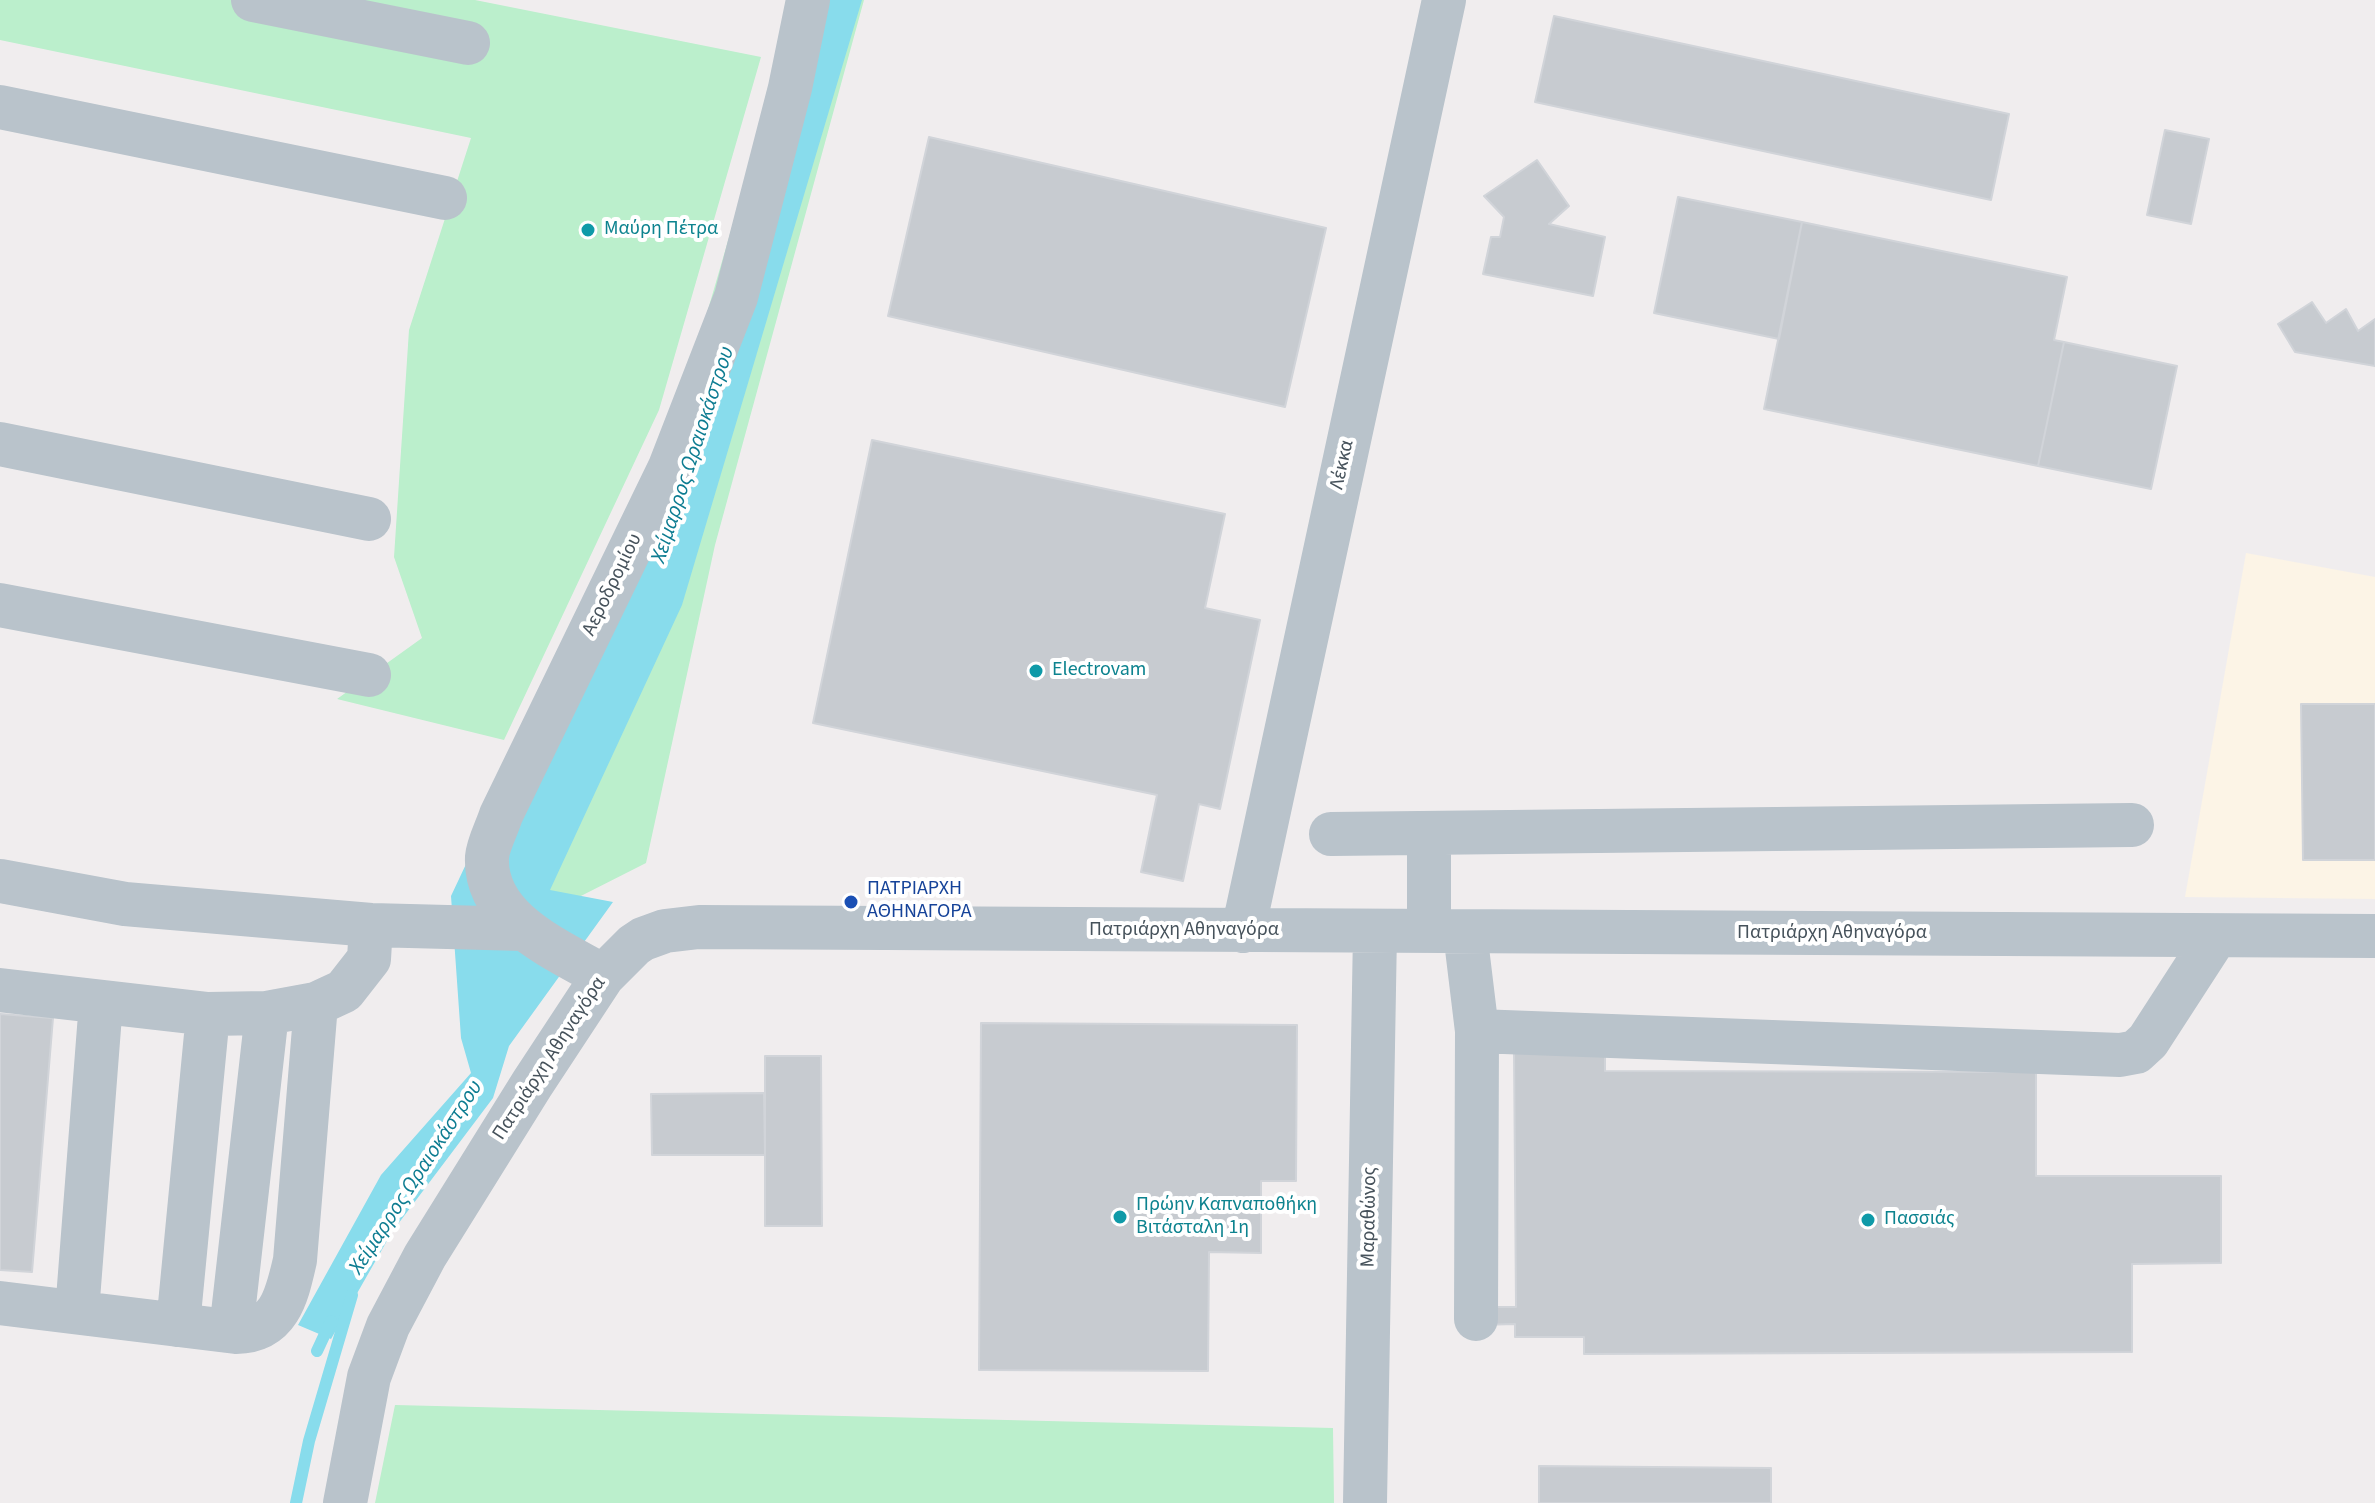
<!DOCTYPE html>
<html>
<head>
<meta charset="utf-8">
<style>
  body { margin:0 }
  canvas { display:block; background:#f0edee }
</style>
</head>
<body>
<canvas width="2375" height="1503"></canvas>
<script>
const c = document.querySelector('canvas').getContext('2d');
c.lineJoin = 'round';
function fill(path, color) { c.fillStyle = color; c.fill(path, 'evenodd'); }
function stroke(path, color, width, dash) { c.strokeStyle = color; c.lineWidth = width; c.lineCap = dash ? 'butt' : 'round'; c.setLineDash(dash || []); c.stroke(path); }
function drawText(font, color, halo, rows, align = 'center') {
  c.font = font + ' "Source Sans 3",sans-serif'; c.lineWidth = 8; c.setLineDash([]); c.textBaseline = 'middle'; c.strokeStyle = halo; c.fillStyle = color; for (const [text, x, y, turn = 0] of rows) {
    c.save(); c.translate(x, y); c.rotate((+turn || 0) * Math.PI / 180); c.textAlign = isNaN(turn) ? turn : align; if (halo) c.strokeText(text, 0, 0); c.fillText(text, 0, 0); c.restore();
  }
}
fill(new Path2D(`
  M2246,553l129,24v322l-190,-2z`), '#fcf4e6');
fill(new Path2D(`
  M0,0h475l286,57 -102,353 -155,330 -167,-41 85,-61 -28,-81 15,-227 62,-192 -471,-98z
  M798,0h66l-149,545 -69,318 -75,38 -32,-10z
  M395,1405l938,23 1,75h-959z`), '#bbefcc');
fill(new Path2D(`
  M791,0h71l-180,605 -132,285 63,12 -104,144 -16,52 -101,134 -61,107 -33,-14 83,-150 90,-102 -10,-35 -10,-142 258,-548z`), '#88dcec');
stroke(new Path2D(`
  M317,1351l14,-30
  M296,1503l13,-62 43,-146`), '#88dcec', 12);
const building = new Path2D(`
  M1554,16l455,98 -18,86 -456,-98z
  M2165,130l44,9 -18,85 -44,-9z
  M929,137l397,91 -41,179 -397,-91z
  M1537,160l32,46 -20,18 56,13 -12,59 -110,-22 8,-37h9l4,-20 -20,-21z
  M1678,197l124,25 -23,117 -125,-26z
  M1802,222l265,55 -13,63 10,2 -26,124 -274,-57z
  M2312,302l14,21 20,-14 12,22 17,-12v47l-80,-14 -17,-28z
  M2064,342l113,24 -26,123 -113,-23z
  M872,440l353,74 -20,94 55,12 -40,189 -21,-5 -16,77 -42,-9 16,-77 -344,-72z
  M2301,704h74v156h-72z
  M0,1014l53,4 -21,254 -32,-2z
  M981,1023l316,2 -1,156h-35v72l-52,-1 -1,119 -229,-1z
  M1605,1048v23l431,1v104h185v87l-89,1v88l-548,2v-17h-69v-13l-36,1v-18h37l-2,-258z
  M765,1056h56l1,170h-57z
  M764,1093l1,62h-113l-1,-61z
  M1539,1466l232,2v35h-232z`);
fill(building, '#c7cbd0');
stroke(building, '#d1d4d9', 2);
stroke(new Path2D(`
  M253,0l215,43
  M0,107l445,91
  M0,444l369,75
  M0,605l369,70
  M1429,833v98
  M1331,834l801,-9
  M0,881l125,23 246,21 153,4
  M1243,931l201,-931
  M1465,932l12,99 643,24 16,-3 12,-11 68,-105
  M603,976c-45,-26 -119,-56 -116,-119 1,-13 10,-29 14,-42l169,-348 66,-170 54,-209 18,-88
  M0,990l208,24 59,-1 49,-9 28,-13 25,-32 2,-34
  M0,1303l236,29c44,-1 51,-37 59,-72l21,-256
  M77,1312l24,-310
  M1476,1319l1,-288
  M178,1325l30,-311
  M231,1331l36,-318
  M345,1503l24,-126 19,-51 37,-70 107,-172 71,-108 31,-31 9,-6 22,-8 34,-4 1676,9
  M1365,1503l10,-571`), '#b9c3cb', 44);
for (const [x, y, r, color] of [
  [588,230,8,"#0f9aa8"],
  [1036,671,8,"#0f9aa8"],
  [851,902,8,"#1a4fb4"],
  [1120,1217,8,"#0f9aa8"],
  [1868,1220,8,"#0f9aa8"]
]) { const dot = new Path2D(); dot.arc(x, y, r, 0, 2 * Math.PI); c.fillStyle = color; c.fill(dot); stroke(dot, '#fff', 3); }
drawText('20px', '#0d838f', '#fff', [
  ["Μαύρη Πέτρα",604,230],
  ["Electrovam",1052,671],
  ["Πρώην Καπναποθήκη",1136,1206],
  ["Βιτάσταλη 1η",1136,1229],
  ["Πασσιάς",1884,1220]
], 'left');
drawText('20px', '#46525b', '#fff', [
  ["Λέκκα",1343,465,-78],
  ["Αεροδρομίου",613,585,-64],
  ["Πατριάρχη Αθηναγόρα",1184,931],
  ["Πατριάρχη Αθηναγόρα",1832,934],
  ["Πατριάρχη Αθηναγόρα",550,1059,-57],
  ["Μαραθώνος",1370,1217,-89]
]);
drawText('20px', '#164399', '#fff', [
  ["ΠΑΤΡΙΑΡΧΗ",867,890],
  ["ΑΘΗΝΑΓΟΡΑ",867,913]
], 'left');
drawText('italic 22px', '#0d7c91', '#fff', [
  ["Χείμαρρος Ωραιοκάστρου",694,455,-72],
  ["Χείμαρρος Ωραιοκάστρου",417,1178,-57]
]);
</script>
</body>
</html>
